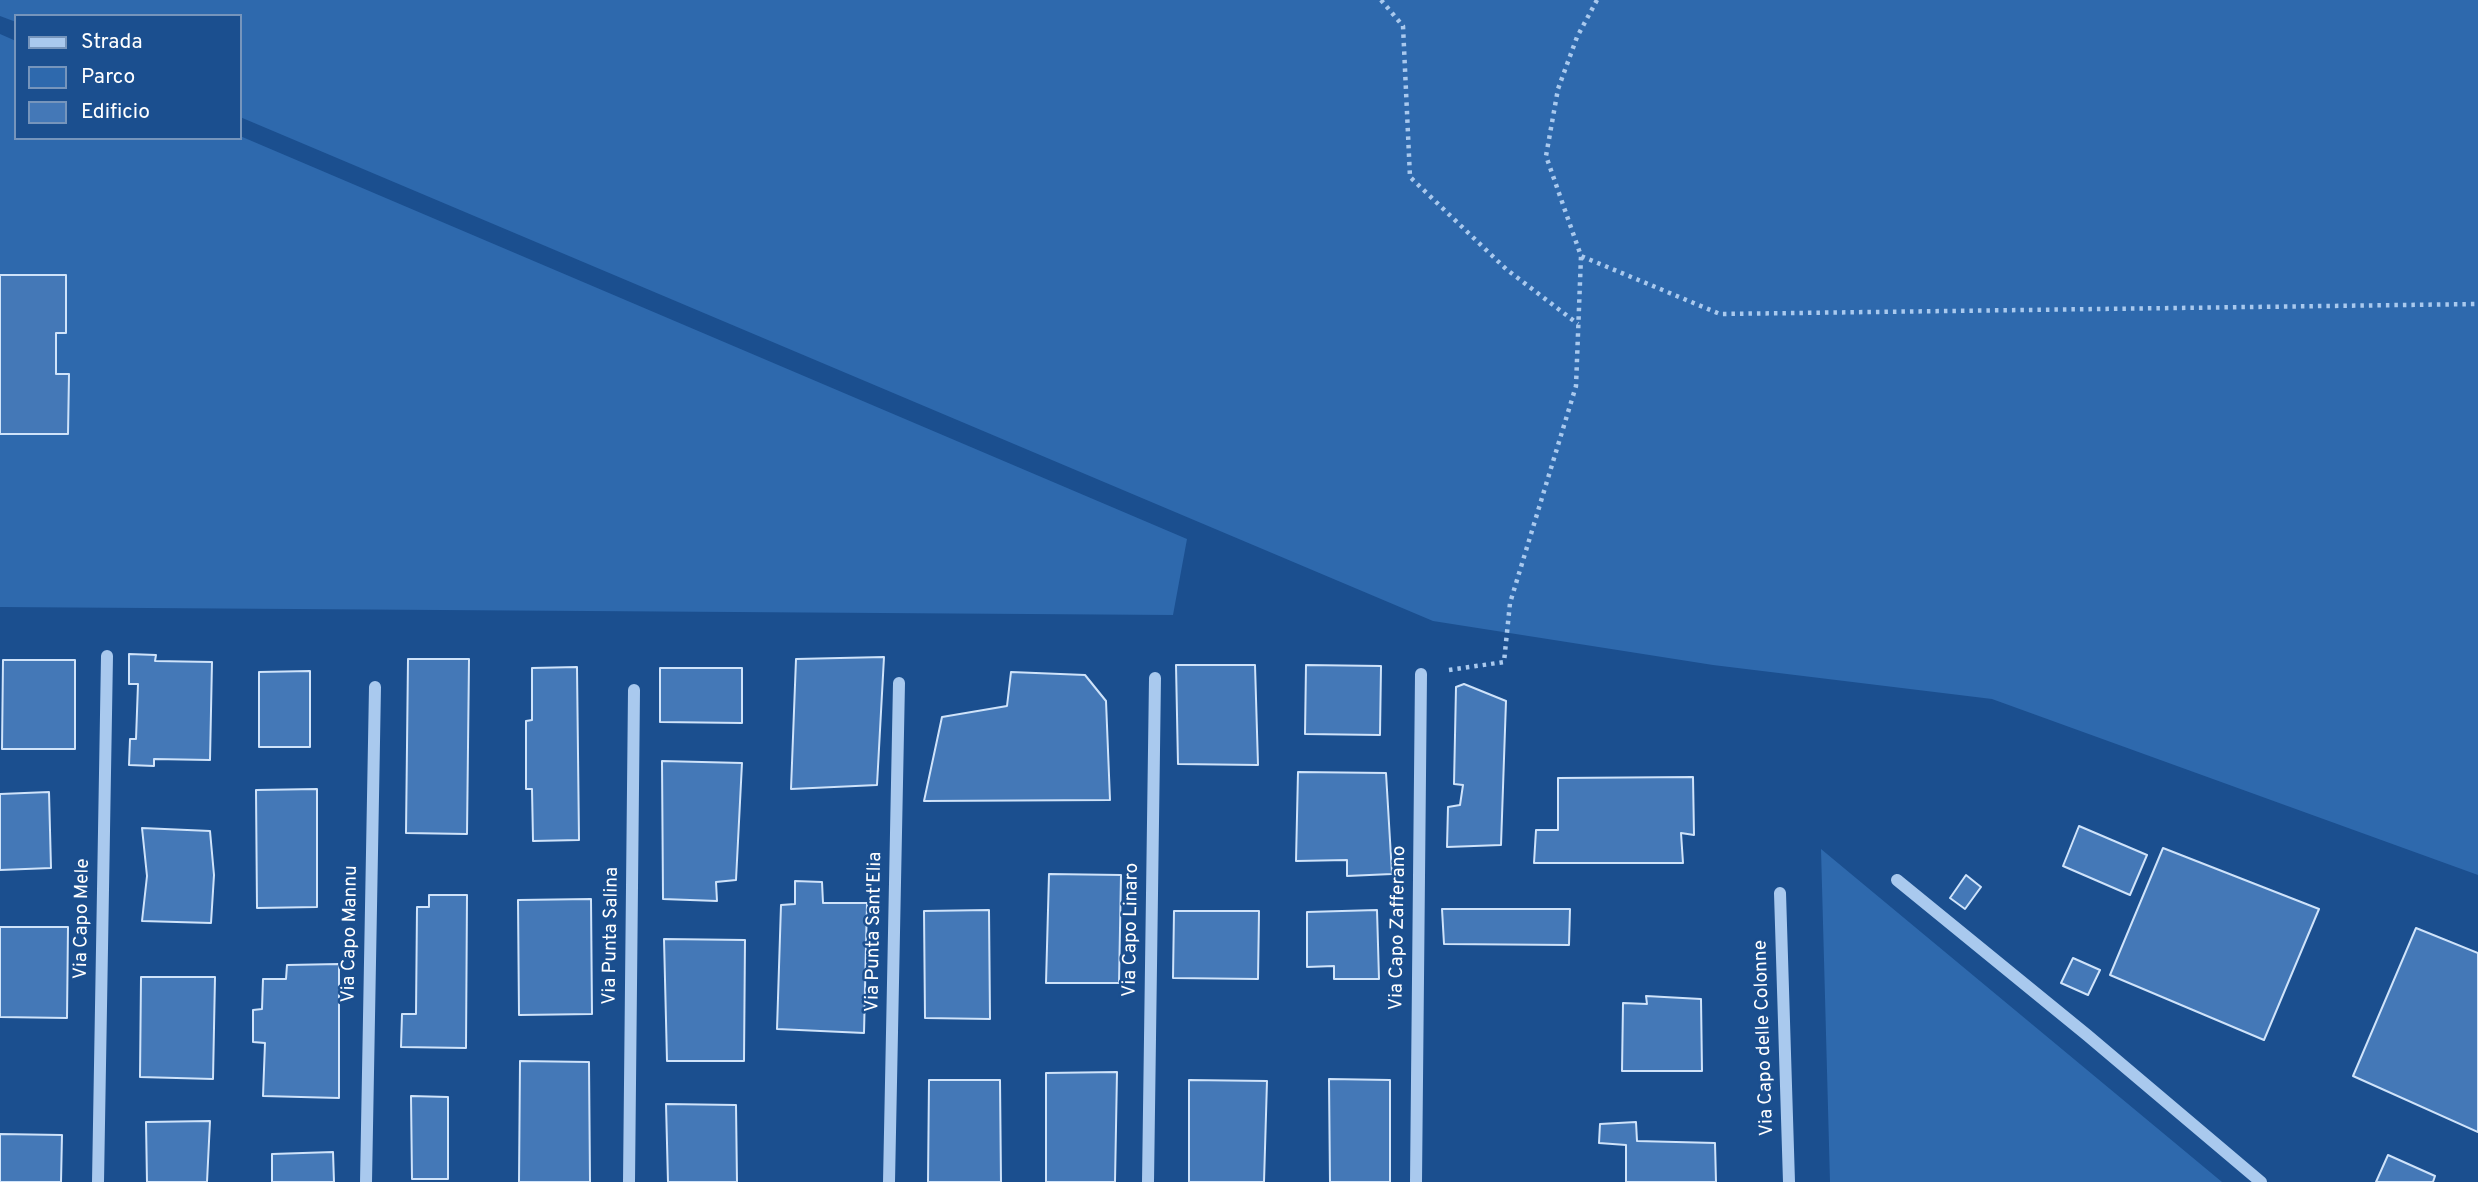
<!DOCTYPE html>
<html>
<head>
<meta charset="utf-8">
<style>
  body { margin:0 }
  #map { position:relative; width:2478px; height:1182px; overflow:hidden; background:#1b4f8f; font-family:Overpass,sans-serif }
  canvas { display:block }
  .legend { position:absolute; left:14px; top:14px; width:228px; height:126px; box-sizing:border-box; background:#1b4f8f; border:2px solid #7695bc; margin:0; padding:9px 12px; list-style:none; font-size:21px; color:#fff }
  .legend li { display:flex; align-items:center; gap:14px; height:35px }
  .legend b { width:35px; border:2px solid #7695bc }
</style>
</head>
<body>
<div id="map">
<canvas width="2478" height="1182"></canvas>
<ul class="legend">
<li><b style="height:9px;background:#a9c9ee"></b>Strada</li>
<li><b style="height:19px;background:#2e69ad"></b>Parco</li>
<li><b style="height:19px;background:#4478b7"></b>Edificio</li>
</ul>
</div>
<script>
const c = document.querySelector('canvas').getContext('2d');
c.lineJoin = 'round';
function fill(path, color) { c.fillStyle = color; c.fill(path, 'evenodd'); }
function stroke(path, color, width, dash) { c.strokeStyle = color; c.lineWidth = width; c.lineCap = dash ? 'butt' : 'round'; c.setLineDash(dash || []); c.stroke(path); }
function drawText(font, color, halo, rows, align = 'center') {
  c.font = font + ' Overpass,sans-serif'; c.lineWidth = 5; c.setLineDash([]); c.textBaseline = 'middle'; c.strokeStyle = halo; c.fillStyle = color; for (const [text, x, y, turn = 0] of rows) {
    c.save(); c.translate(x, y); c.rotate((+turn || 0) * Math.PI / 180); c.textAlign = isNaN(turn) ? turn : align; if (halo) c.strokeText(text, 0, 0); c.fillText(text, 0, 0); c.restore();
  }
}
fill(new Path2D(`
  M0,0h2478v875l-486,-176 -279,-34 -280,-44 -1193,-504v-101h-224v6l-16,-6z
  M0,34l16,7v97h224v-2l947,403 -14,76 -1173,-8z
  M1821,849l401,333h-392z`), '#2e69ad');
const building = new Path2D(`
  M0,275h66v58h-10v41h13l-1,60h-68z
  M129,654l27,1 -1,6 57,1 -2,98 -56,-1v7l-25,-1 1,-26h6l2,-55h-9z
  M884,657l-7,128 -86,4 5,-130z
  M408,659h61l-2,175 -61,-1z
  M3,660h72v89h-73z
  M1176,665h79l3,100 -80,-1z
  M1306,665l75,1 -1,69 -75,-1z
  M577,667l2,173 -46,1 -1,-52h-6v-68l6,-1v-52z
  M660,668h82v55l-82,-1z
  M310,671v76h-51v-75z
  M1011,672l74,3 21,26 4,99 -186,1 18,-84 65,-11z
  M1464,684l42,17 -5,144 -54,2 1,-40 12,-2 3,-20 -9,-1 2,-97z
  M662,761l80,2 -6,117 -20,2 1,19 -54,-2z
  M1298,772l88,1 6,101 -45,2v-16l-51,1z
  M1693,777l1,58 -13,-2 2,30h-149l2,-33h22v-52z
  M317,789v118l-60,1 -1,-118z
  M49,792l2,76 -51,2v-76z
  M2079,826l68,29 -17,40 -67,-29z
  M142,828l68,3 4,44 -3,48 -69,-2 5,-45z
  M2163,848l156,61 -55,131 -154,-65z
  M1049,874l72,1 -2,108h-73z
  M1966,875l15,12 -16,22 -15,-11z
  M795,881l27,1 1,21h44l-3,130 -87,-4 4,-124 14,-1z
  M429,895h38l-1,153 -65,-1 1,-33h14l1,-107h12z
  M591,899l1,115 -73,1 -1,-115z
  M1442,909h128l-1,36 -125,-1z
  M989,910l1,109 -65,-1 -1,-107z
  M1377,910l2,69h-45v-13l-27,1v-55z
  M1174,911h85l-1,68 -85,-1z
  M0,927h68l-1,91 -67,-1z
  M2416,928l62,25v179l-125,-56z
  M664,939l81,1 -1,121h-77z
  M2073,958l27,12 -12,25 -27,-12z
  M339,964v134l-76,-2 2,-53 -12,-1v-32l9,-1 1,-30h23l1,-14z
  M141,977h74l-2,102 -73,-2z
  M1646,996l55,3 1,72h-80l1,-68 24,1z
  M520,1061l69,1 1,120h-71z
  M1117,1072l-2,110h-69v-109z
  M1329,1079l61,1v102h-60z
  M929,1080h71l1,102h-73z
  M1189,1080l78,1 -3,101h-75z
  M411,1096l37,1v82h-36z
  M666,1104l70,1 1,77h-69z
  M210,1121l-3,61h-60l-1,-60z
  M1636,1122l1,19 78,2 1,39h-90v-37l-27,-2 1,-19z
  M0,1134l62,1 -1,47h-61z
  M333,1152l1,30h-62v-28z
  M2388,1155l47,21 -2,6h-57z`);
fill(building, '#4478b7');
stroke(building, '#cfe3fa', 2);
stroke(new Path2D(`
  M1381,0l22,26 7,151 96,92 72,55
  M1597,0l-20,37 -19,52 -12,67 35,100 139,58 758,-10
  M1449,670l55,-8 6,-59 66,-217 5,-130`), '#a9c9ee', 4.5, [3.5, 5]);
stroke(new Path2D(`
  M1897,880l190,155 174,147
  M1780,893l9,289
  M98,1182l9,-526
  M366,1182l9,-495
  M629,1182l5,-492
  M889,1182l10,-499
  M1148,1182l7,-504
  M1416,1182l5,-508`), '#a9c9ee', 12);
drawText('19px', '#fff', '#1b4f8f', [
  ["Via Capo Mele",83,919,-89],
  ["Via Capo Zafferano",1399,928,-89],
  ["Via Capo Linaro",1132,930,-89],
  ["Via Punta Sant'Elia",875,932,-89],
  ["Via Capo Mannu",351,934,-89],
  ["Via Punta Salina",612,936,-89],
  ["Via Capo delle Colonne",1765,1038,-92]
]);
</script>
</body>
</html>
